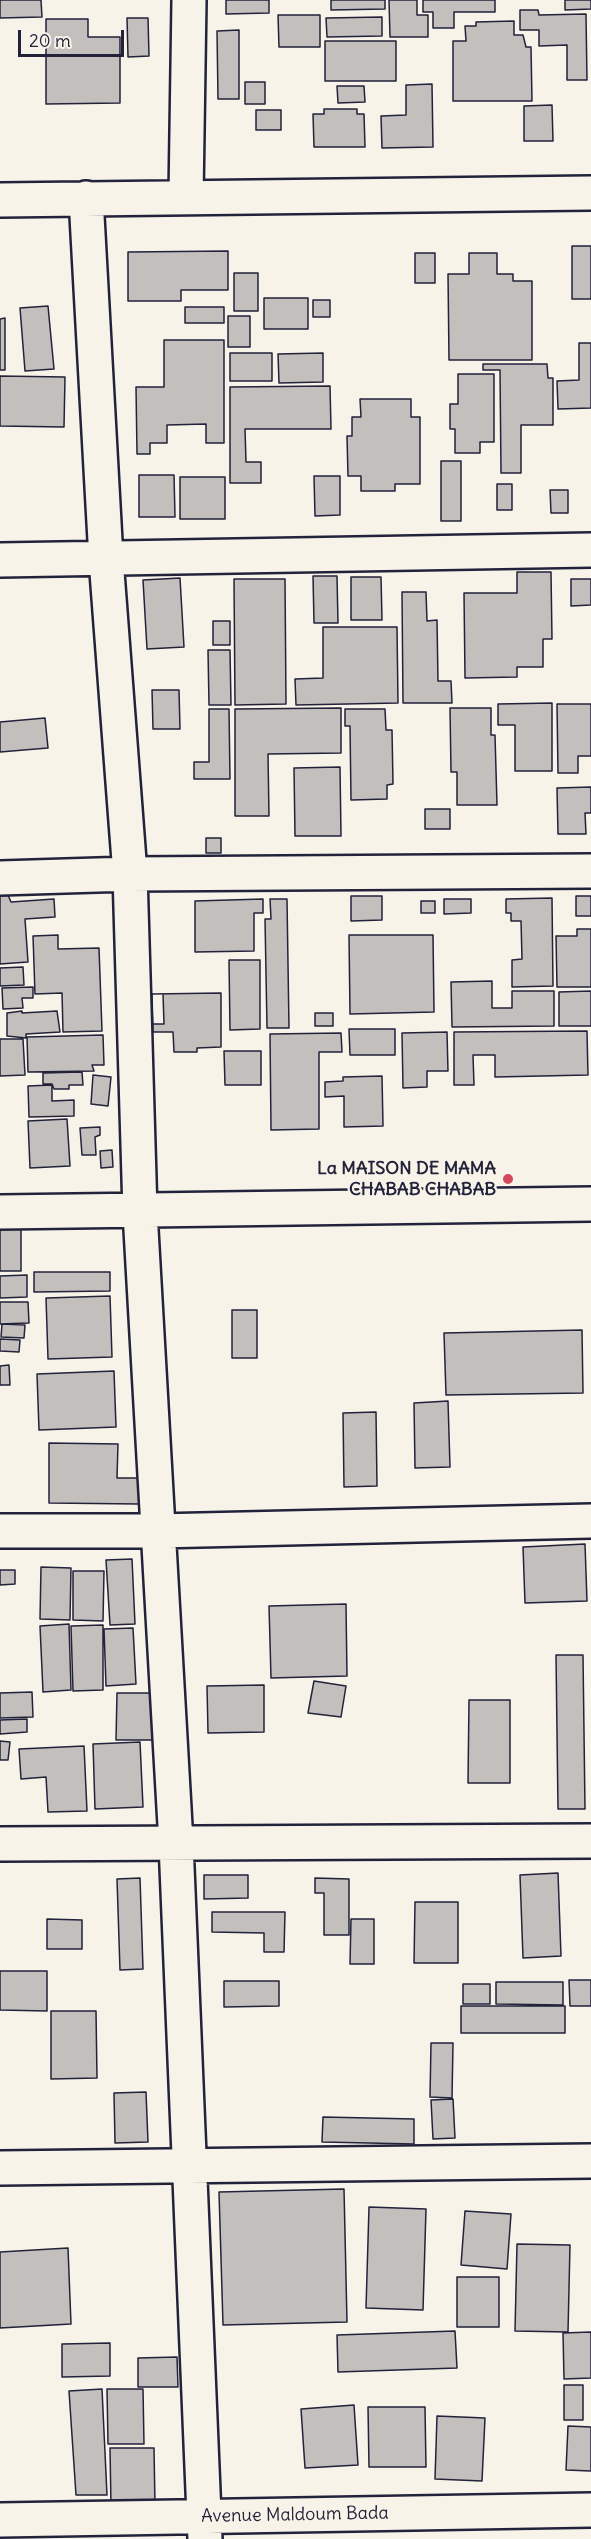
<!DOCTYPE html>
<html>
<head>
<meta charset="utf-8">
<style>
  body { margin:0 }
  #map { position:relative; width:591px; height:2539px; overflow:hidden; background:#f7f3e8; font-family:Delius,sans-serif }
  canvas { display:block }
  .scale { position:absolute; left:18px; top:30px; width:106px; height:27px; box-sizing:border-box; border:3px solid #22223b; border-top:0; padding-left:8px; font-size:18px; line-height:21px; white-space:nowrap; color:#22223b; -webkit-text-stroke:4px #f7f3e8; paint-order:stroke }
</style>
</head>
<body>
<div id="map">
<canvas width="591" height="2539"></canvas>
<div class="scale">20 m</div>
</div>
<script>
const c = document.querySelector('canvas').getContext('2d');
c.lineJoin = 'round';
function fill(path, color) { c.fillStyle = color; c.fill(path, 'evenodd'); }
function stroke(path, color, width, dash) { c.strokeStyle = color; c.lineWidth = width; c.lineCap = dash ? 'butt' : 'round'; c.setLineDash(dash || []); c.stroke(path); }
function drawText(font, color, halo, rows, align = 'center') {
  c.font = font + ' Delius,sans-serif'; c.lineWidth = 4.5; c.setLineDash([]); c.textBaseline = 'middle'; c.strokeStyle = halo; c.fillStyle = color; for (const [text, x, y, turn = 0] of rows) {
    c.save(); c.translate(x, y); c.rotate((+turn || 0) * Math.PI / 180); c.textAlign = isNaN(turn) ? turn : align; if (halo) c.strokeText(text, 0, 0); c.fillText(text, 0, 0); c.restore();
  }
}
const building = new Path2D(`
  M0,0h41l1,17 -42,1z
  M226,0h43v13l-43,1z
  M331,0h54v9l-54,1z
  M389,0h28v15h11v22h-38z
  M423,0h72v12h-41v16h-21v-16h-10z
  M565,0h26v9l-26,1z
  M520,10h18l1,5 47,-1 1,66h-20v-35l-28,1v-16h-19z
  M278,15h42v32h-41z
  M382,17v19l-55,1 -1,-19z
  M127,18h21l1,38 -21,1z
  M46,19h42v18h32v66l-74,1z
  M514,21v14h9l3,12h5l1,54h-79v-60h13l-1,-15h11v-4z
  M239,30v69h-21l-1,-68z
  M325,41h71v40h-71z
  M245,82h20v22h-20z
  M432,84l1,63 -51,1 -1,-32 25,-1v-30z
  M337,86h27l1,16 -27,1z
  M552,105l1,36h-29v-35z
  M324,109h33v5h7l1,33h-51l-1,-33h11z
  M256,110h25v20h-25z
  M572,246h19v53h-19z
  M228,251v39h-47v11h-53v-49z
  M415,253h20v30h-20z
  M469,253h28v21h16v7h19v79h-83l-1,-86h21z
  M234,273h24v38h-24z
  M264,298h44v31h-44z
  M313,300h17v17h-17z
  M48,306l6,63 -29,2 -5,-63z
  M185,307h39v16h-39z
  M228,316h22v31h-22z
  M5,318v52h-5v-51z
  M164,340h60v103h-18v-19l-39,1v18h-17v11h-13l-1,-67h28z
  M579,343h12v65l-33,1 -1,-28 22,-1z
  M230,353h42v28h-42z
  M323,353v29l-44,1 -1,-29z
  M483,364h64l1,14h5v47h-32v48h-20l-1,-103h-17z
  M458,374h36v68h-14v11h-25v-24h-5v-25h8z
  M0,376l65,1 -1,50 -64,-1z
  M330,386l1,43h-86l1,33h15v21h-31v-96z
  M360,399h51v18h9v67h-25v7h-34v-15h-13l-1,-40h5v-19h9z
  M441,461h20v60h-20z
  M139,475h35l1,42h-36z
  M314,476h26v39l-25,1z
  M180,477h45v42h-45z
  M497,484h15v26h-15z
  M550,490h18v23h-17z
  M517,572h34l1,67h-9v28h-26v10l-52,1 -1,-85h53z
  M313,576h24l1,47h-24z
  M351,577h30l1,43h-31z
  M180,578l4,69 -37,2 -4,-69z
  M234,579h51l1,125 -51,1z
  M571,579h20v26l-20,1z
  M402,592h24l1,29 10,-1 1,61h13l1,22h-49z
  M213,621h17v24h-17z
  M323,627h74l1,76 -102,2 -1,-26 28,-1z
  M208,650h22l1,55h-22z
  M152,690h27l1,39h-27z
  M552,703v68h-37v-46h-17v-21z
  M557,704h34v52h-13v17h-20z
  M341,708v45l-73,1 1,62h-34v-107z
  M450,708h41v27h4l2,70h-40v-33h-6z
  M209,709h20l1,70h-36v-17h15z
  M345,709h40l1,21h6l1,54 -6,1v14l-36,1 -1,-74h-5z
  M45,718l3,30 -48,4v-30z
  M340,767l1,69h-46l-1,-68z
  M591,787v26h-6l1,21h-28l-1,-46z
  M425,809h25v20h-25z
  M206,838h15v15h-15z
  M0,895h8l3,7 43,-3 1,18 -30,2 3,43 -28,2z
  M351,896h31v24l-31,1z
  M576,896h15v20h-15z
  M552,898l1,88 -41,1v-27l10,-1 -1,-38h-10v-8h-5v-14z
  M263,899v14h-9v38l-59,1v-51z
  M270,899h17l2,129h-22l-2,-109h6z
  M444,899h27v14l-27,1z
  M421,901h14v12h-14z
  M577,929h14v58h-34l-1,-51h21z
  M58,935v14l41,-1 3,83 -39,1 -1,-39 -27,1 -2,-58z
  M349,935h84l1,77 -84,2z
  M229,960h31v69l-30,1z
  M23,967l1,18 -24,1v-18z
  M492,981v27h20v-17h42v35l-102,1 -1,-45z
  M33,987v11h-11l1,10 -20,1 -1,-21z
  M591,991v35h-32v-34z
  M221,993v54l-24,1v4h-23l-1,-20h-20l-1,-38z
  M148,994h15l1,30h-16z
  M22,1011v2l35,-2 3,21 -34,2v4l-19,-2v-23z
  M315,1013h18v13h-18z
  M349,1029h46v26h-45z
  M587,1031l1,44 -93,2v-22h-22l1,30h-20v-53z
  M447,1032l1,39h-21v16l-24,1 -1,-55z
  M341,1033l1,19h-23v77l-48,1 -1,-96z
  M103,1035l1,30h-12l2,6 -66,1 -1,-35z
  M0,1039h23l2,36 -25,1z
  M224,1051h37v34h-36z
  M82,1072l1,13h-14v4h-15l-2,-5h-9v-11z
  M93,1075l18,2 -3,29 -17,-2z
  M382,1076l1,50 -39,1v-31l-19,1v-15l18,-1v-4z
  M52,1085v16l22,-1v16l-45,1 -1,-31z
  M67,1119l3,47 -40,2 -2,-47z
  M100,1127v8l-5,2 1,18h-14l-2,-27z
  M112,1150l1,17 -12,1 -1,-17z
  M0,1227h21v44h-21z
  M34,1272h76v19l-76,1z
  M27,1275v22l-27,1v-22z
  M110,1296l2,61 -64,2 -2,-61z
  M0,1302h28l1,21 -29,1z
  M232,1310h25v48h-25z
  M2,1324l23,1 -1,13 -23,-1z
  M582,1330l1,63 -137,2 -2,-62z
  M0,1339l20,1 -1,12 -19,-1z
  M9,1365l1,20h-10v-19z
  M114,1371l2,56 -77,3 -2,-56z
  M448,1401l2,66 -35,1 -1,-65z
  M376,1412l1,74 -33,1 -1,-74z
  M49,1443l69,1 -1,34h23l-1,26 -90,-1z
  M585,1544l2,57 -62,2 -2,-56z
  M132,1559l3,65 -25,1 -4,-65z
  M41,1567l30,1 -1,52 -30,-1z
  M0,1570h15v14l-15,1z
  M73,1571h31l-1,50 -30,-1z
  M346,1604l1,72 -76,2 -2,-72z
  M69,1624l2,66 -28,2 -3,-66z
  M103,1625v65l-30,1 -2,-65z
  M133,1628l3,56 -30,2 -2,-57z
  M556,1655h27l2,154h-27z
  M314,1681l32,5 -5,31 -33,-4z
  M264,1685v47l-56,1 -1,-47z
  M32,1692l1,25 -33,1v-25z
  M117,1693h37v47h-38z
  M469,1700h41v83h-42z
  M27,1719v13l-27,2v-14z
  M0,1741l10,1 -2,18h-8z
  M140,1742l3,65 -48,2 -2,-65z
  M84,1746l3,65 -39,1 -2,-35 -25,2 -2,-30z
  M558,1873l3,83 -38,2 -3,-83z
  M204,1875h44v23l-44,1z
  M140,1878l3,91 -23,1 -3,-91z
  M315,1878l34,1v56h-25v-42h-9z
  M415,1902h43v61h-44z
  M212,1912h73l-1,40h-20v-19l-52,-1z
  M47,1919l35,1v29h-35z
  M351,1919h23v45h-24z
  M0,1971h47v40l-47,-1z
  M569,1980h22v26h-21z
  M224,1981h55v25l-55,1z
  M496,1982h67v23l-67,-1z
  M463,1984h27v20h-27z
  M461,2006h104v27h-104z
  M51,2011h45l1,67 -46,1z
  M431,2043h22l-1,55 -22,-1z
  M146,2092l2,50 -33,1 -1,-50z
  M453,2099l2,39 -22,1 -2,-39z
  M323,2117l91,2v25l-92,-2z
  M344,2189l3,133 -124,3 -4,-133z
  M369,2207l57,2 -3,101 -57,-2z
  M465,2211l46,3 -4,55 -46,-4z
  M517,2244l53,1 -2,87 -53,-1z
  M68,2248l3,76 -71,4v-76z
  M457,2277h42v50h-42z
  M455,2331l2,37 -119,4 -1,-37z
  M591,2332v46l-27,1 -1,-46z
  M110,2343v33l-48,1v-33z
  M177,2357l1,30h-40v-29z
  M564,2385h19v35h-19z
  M102,2389l5,106h-31l-7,-104z
  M107,2389h36l1,55h-36z
  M354,2405l4,60 -53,3 -4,-59z
  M368,2407h57l1,60h-57z
  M437,2416l48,2 -3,63 -47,-2z
  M568,2426l23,1v44l-25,-1z
  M110,2448h44l1,57 -44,2z`);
fill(building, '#c2bfbd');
stroke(building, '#22223b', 1.5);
const street = new Path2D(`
  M186,197l3,-197
  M86,198l20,361 24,315 10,338 36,631 29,696
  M0,200l591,-7
  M0,560l591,-10
  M0,878l130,-4 461,-3
  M0,1212l591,-8
  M0,1531h157l434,-10
  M0,1844l591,-3
  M0,2168l591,-7
  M0,2520l591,-10`);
stroke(street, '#22223b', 38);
stroke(street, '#f7f3e8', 33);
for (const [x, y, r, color] of [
  [508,1179,6,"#d1495b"]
]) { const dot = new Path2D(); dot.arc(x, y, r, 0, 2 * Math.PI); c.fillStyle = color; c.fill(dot); stroke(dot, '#f7f3e8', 2); }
drawText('bold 18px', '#22223b', '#f7f3e8', [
  ["La MAISON DE MAMA",496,1169],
  ["CHABAB CHABAB",496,1190]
], 'right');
drawText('18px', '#22223b', '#f7f3e8', [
  ["Avenue Maldoum Bada",295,2515,-1]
]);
</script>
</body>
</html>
